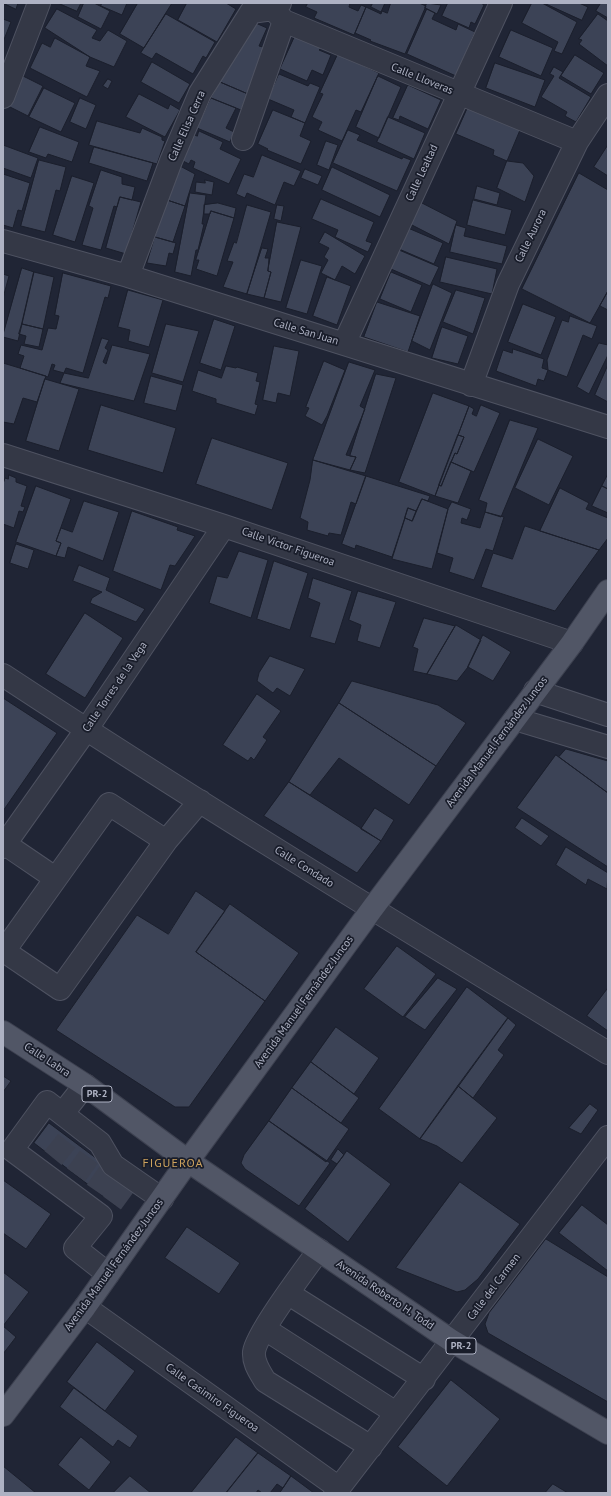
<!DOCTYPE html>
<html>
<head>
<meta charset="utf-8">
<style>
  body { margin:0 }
  #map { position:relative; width:611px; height:1496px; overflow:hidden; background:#202535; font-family:"PT Sans",sans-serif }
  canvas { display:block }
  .frame { position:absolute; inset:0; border:4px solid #aeb2c3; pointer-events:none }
</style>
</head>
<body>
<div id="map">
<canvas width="611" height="1496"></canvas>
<div class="frame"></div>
</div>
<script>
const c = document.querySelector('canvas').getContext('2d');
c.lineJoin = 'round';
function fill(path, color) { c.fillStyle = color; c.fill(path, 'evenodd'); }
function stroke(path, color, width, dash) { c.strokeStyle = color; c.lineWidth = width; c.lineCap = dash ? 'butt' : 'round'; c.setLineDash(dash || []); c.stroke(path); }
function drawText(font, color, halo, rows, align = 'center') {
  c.font = font + ' "PT Sans",sans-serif'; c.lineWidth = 3.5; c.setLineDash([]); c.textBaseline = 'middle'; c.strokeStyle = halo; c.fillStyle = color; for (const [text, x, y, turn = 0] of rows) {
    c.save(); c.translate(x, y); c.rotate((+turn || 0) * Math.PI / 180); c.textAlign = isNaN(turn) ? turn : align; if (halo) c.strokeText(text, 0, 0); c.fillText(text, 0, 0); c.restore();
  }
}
const building = new Path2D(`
  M3,3h15l-2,6z
  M58,3h23l-4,8z
  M84,3h10l16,8 -9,18 -23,-12z
  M102,3h25l-5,12 -21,-9z
  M138,3h34l-28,45 -24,-14z
  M187,3h39l10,6 -19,33 -39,-22z
  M308,3h42l-1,4 9,4 3,-6 5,2 -12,28 -40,-17 3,-6 -11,-5z
  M373,3h12l-4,9 -10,-5z
  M391,3h28l7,3 -21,48 -35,-13 1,-1 -16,-7 11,-26 15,7 1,-3 5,2z
  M427,3l14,2 -4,9 -12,-6z
  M448,3h33l3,2 -9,19 -4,-2 -2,6 -27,-12z
  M532,3h10l35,19 -15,32 -8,-3 4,-9 -36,-19z
  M544,3h35l9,4 -6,13z
  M601,3h7v15l-12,-7z
  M57,9l40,21 -5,8 8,3 8,-11 19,11 -13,26 -24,-10 -45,-29z
  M427,9l8,4 -3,6 24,11 2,-6 17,8 -19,44 -49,-22z
  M166,14l49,28 -9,16 -3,-2 -10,18 -37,-21 -4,6 -11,-6z
  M598,14l10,7v45l-29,-22 3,-4 -3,-1z
  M3,19l8,3 -8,20z
  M251,21l16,7 -8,18 8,2 -19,46 -28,-12z
  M511,30l42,18 -12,28 -42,-19z
  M295,36l26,12 -2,2 12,5 -8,20 -11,-5 -5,11 -27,-12z
  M55,38l35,19 -4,9 14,5 -13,26 -57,-29 12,-25 8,4z
  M338,54l41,19 -18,39 -5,-2 -14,31 -24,-11 4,-8 -10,-5 11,-23 -3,-1z
  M575,55l29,18 -13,21 -30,-18z
  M152,62l38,22 -11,19 -38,-21z
  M495,63l50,17 -10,27 -49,-19z
  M554,67l9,5 -4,6 32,19 -15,25 -11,-6 2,-4 -26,-15 13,-21 -4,-2z
  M279,74l29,12 2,-3 10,4 -15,36 -14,-6 3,-7 -26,-11z
  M23,76l20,10 -15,30 -20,-10z
  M378,76l23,11 -22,51 -23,-11z
  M108,79l4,2 -4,8 -5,-3z
  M220,82l28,12 -7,16 -30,-12z
  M408,85l33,15 -13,29 -28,-13 -1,4 -6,-2z
  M44,88l31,15 -14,29 -32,-15z
  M139,94l29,15 2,-5 10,6 -15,27 -39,-20z
  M80,98l16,7 -10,24 -16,-7z
  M211,98l25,10 -10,20 8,4 -4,10 -33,-14z
  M468,107l52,23 -13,31 -14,-6 1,-5 -38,-16z
  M273,110l32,13 -5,13 11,5 -10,23 -34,-14 1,-1 -10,-5z
  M388,117l37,16 -11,26 -37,-17z
  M97,121l43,12 2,-5 20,9v3l3,1 -8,23 -68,-19z
  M40,127l39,15 -7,20 -24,-8 -2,4 -17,-6z
  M348,130l12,5 -3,5 45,19 1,-2 8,3 -14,31 -64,-28z
  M199,131l24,11 -3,7 21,10 -12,25 -36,-16 2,-6 -4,-2 -2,4 -10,-5 12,-26 6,3z
  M326,141l12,4 -9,25 -12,-5z
  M3,145l35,13 -7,20 -28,-10z
  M608,145v31l-14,-9z
  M94,147l59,16 -6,18 -58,-18z
  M262,155l39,16 -7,15 -10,-4 -9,23 -28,-12 -2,5 -9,-4 8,-20 9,3z
  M39,160l27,7 -6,24 -4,-1 -11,42 -24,-6z
  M507,161l16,2 11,13 -9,26 -28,-14z
  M180,166l15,8 -10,32 -18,-6z
  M332,167l58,28 -10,22 -58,-27z
  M305,169l17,7 -4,9 -17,-7z
  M101,170l21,7v7l13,3 -3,13 -12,-3 -3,10 -3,-1 -13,44 -19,-5 11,-37 -4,-2z
  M579,173l29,17v101l-18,32 -68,-34z
  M3,174l27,9 -8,28 -4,-1 -5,18 -10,-3z
  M72,176l22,7 -19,59 -22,-7z
  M205,180l9,2 -2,13 -17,-3 1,-10 9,1z
  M477,186l23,7 -3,12 -23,-6z
  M190,193l16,2 -4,29h2l-6,26h-2l-5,26 -16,-4z
  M120,197l21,5 -15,52 -20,-6z
  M321,199l53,23 -8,19 6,2 -4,9 -33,-15 3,-7 -26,-11z
  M167,200l18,6 -12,36 -18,-5z
  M473,200l39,10 -7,25 -38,-10z
  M420,202l37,19 -8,23 -39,-20z
  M218,203l18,5 -2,10 -23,-7 -1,3h-6v-9z
  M247,205l24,7 -24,82 -24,-7 10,-25 -6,-1 7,-19 2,1z
  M277,205l7,1 -3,15 -7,-2z
  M211,211l23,7 -17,58 -21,-7 3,-9h-3z
  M277,222l24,5 -20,75 -17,-4 7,-26 -3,-1z
  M456,225l10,3 -2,8 43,10 -5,18 -52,-12z
  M408,228l35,15 -9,21 -35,-15z
  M325,232l40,24 -10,18 -13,-8 -7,14 -14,-7 7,-13 -4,-3 5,-9 -10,-5z
  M155,237l21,6 -3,11 -4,-1 -3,13 -19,-3z
  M262,248l6,1 -3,9h4l-1,13 3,1 -7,26 -17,-4z
  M399,250l40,17 -9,19 -39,-17z
  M446,257l51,12 -5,25 -52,-12z
  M301,260l21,6 -15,48 -21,-6z
  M22,268l12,4 -16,69 -15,-4v-2z
  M34,272l20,5 -11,52 -21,-5z
  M391,272l31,13 -11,27 -31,-13z
  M63,273l48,13 -3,12 -3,-1 -22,76 -17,-5 -2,5 -11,-3 2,-5 -3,-1 -4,13 -28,-9 4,-12 -6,-2 3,-9 21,5 6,-22 8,1 3,-13 -4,-1z
  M3,274l6,2 -6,22z
  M327,277l24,9 -14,39 -24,-9z
  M433,284l19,9 -22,57 -18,-9z
  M128,290l35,10 -14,47 -21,-6 2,-11 -12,-3z
  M456,290l29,8 -12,36 -30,-12z
  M608,291v19l-8,-4z
  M377,302l43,14 -12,36 -44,-15z
  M523,304l33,13 -15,38 -33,-13z
  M570,316l27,10 -5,13 -9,-4 -16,42 -19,-7 -1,-10 15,-40 6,2z
  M214,319l21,7 -14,44 -21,-7z
  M22,324l21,5 -4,18 -15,-3 2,-8 -7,-2z
  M166,324l33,7 -16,51 -31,-9z
  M442,327l26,9 -10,28 -26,-6z
  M102,338l7,2 -4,8 3,2 -5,12 3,2 6,-19 38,9 -16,47 -74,-18 4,-10 24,5z
  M599,343l9,2v10l-19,39 -12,-7z
  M274,346l25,5 -9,45 -12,-3 -2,10 -13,-3z
  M513,349l31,10 -2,9 6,2 -4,11 -6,-2 -2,7 -40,-15 7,-21 9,3z
  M324,361l21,9 -18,46 -5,9 -17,-9 4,-8 -3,-1z
  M349,362l26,8 -15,36 5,3 -19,46 10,2 -6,13 -37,-10z
  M3,363l43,13 -9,26 -14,-4 -9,26 -11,-2z
  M608,365v37l-13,-7z
  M226,366l10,2 1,-1 21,6 -2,8 4,1 -5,22 3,1 -3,10 -39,-12v-4l-24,-8 6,-21 23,8z
  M376,374l20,4 -31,95 -15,-3 6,-13 -6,-1z
  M151,376l32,9 -7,26 -32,-8z
  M45,379l34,10 -20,62 -33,-10z
  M433,393l36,13 -34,90 -36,-14z
  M101,405l75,23 -13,45 -75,-23z
  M481,405l19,8 -26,59 -23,-10 4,-9 2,1 7,-17 -6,-2 11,-29 5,3 -2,5 4,2z
  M510,420l28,8 -37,89 -16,-5 2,-9 -8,-3z
  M458,435l6,2 -7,17 -2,-1 -14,33 -2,-1z
  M212,438l76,25 -16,47 -76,-26z
  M538,439l35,17 -24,49 -34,-17z
  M313,460l53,16 -10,28 -5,-2 -10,33 -12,-2 -1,3 -21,-6 1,-8 -8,-4 10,-38z
  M451,462l20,9 -13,32 -23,-7 4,-11 2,1z
  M608,474v15l-6,-3z
  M9,475l7,3v4l11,4 -6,20 4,1 -2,5 -4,-1 -5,17 -11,-4v-40l2,-6 3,1z
  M366,476l64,20 -2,5 -6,-2 -6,12 -8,-3 -16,49 -36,-12 -1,4 -13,-5z
  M36,486l35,13 -15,42 5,2 -5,13 -40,-14z
  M602,486l6,3v24l-16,-7z
  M560,488l29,15 -3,6 22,9v20l-9,12 -59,-19z
  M422,499l26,10 -16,60 -40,-10 13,-41 7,3z
  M84,501l35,11 -16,49 -35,-14 -3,11 -9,-2 5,-13 -5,-2 5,-13 11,4z
  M452,502l19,7 -4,11 -5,-2 -1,5 19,5 5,-16 19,5 -11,34 -7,-2 -12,31 -25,-8 4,-14 -16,-5 11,-44z
  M408,508l8,3 -4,10 -7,-3z
  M132,511l46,16 -1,3 18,6 -20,30 -5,-1 -9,25 -48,-19z
  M525,526l74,24 -44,61 -74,-24 12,-34 19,6z
  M16,544l18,6 -6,19 -18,-6z
  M239,551l29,9 -17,58 -42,-15 8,-27 10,2z
  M274,561l34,12 -18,57 -33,-11z
  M79,565l31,13 -4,12 39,19 -9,13 -46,-19 2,-5 10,-6 -29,-11z
  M313,578l39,13 -17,53 -25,-7 10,-34 -12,-5z
  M358,591l38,11 -16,46 -23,-7 4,-16 -12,-5z
  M85,613l38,25 -38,60 -39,-24z
  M424,618l31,8 -28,48 -14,-3 5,-22 -5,-2z
  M456,625l25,15 -13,27 -11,14 -30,-7z
  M483,635l28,17 -18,29 -25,-14z
  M270,656l35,13 -15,27 -13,-8 -4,5 -16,-12 2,-8z
  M352,681l86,24 28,18 -30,43 -97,-63z
  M257,694l24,17 -18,26 4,3 -13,20 -3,-3 -3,4 -25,-16z
  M3,698l54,35 -54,78z
  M339,703l97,63 -27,39 -70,-47 -29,37 -21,-13z
  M566,749l42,12v32l-49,-36z
  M556,755l52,38v74l-91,-59z
  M289,782l92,59 -24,32 -93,-57z
  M375,808l19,12 -13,21 -20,-12z
  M522,818l27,18 -8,10 -26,-18z
  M566,847l42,26 -1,16 -19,-10 -2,6 -30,-20z
  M196,891l29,20 -29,41 69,49 -76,106h-14l-119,-77 81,-115 31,19z
  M230,904l69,49 -34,48 -69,-49z
  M397,946l39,28 -33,43 -39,-28z
  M438,978l19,11 -32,41 -20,-13z
  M467,987l41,31 -88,121 -41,-30z
  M608,988v43l-21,-15z
  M508,1018l8,7 -18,25 6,5 -31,43 -15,-12z
  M336,1027l43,31 -25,36 -43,-32z
  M311,1062l48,36 -18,25 -49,-35z
  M3,1076l8,5 -8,11z
  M458,1086l39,32 -35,45 -25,-17 -17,-7z
  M292,1088l57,41 -23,33 -57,-41z
  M590,1104l8,6 -17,24 -12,-6z
  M269,1121l61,42 -31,43 -54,-37 -4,-6 3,-8z
  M49,1123l83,62 -16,21 -82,-63z
  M338,1149l6,6 -7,9 -6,-4z
  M347,1151l44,33 -43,58 -43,-33z
  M3,1180l48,34 -25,35 -23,-16z
  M460,1182l60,42 -42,55 -13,11 -8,2 -61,-24z
  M582,1205l26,20v46l-49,-38z
  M187,1227l53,36 -21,31 -54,-36z
  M546,1239l62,38v125l-120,-69 -3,-9 4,-11z
  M3,1272l26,20 -26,34z
  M3,1326l13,11 -13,17z
  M97,1342l38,29 -30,40 -38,-29z
  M451,1380l49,39 -53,67 -49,-39z
  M74,1388l64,48 -8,12 -12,-8 -5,7 -53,-40z
  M81,1437l30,25 -22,28 -31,-25z
  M236,1437l22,16 -32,40h-35z
  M258,1453l33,23 -8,12 -6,-4 -7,9h-8l-4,-3 -2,3h-30z
  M3,1466l33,27h-33z
  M130,1476l21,17h-38z
  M291,1476l23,17h-34z
  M553,1484l15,9h-23z`);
fill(building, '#3c4356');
stroke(building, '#1b1f2c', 1);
stroke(new Path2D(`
  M53,1158l17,-21
  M76,1175l15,-21
  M96,1191l15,-22
  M112,1203l16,-22`), '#3c4151', 22, [22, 11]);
const minor = new Path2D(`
  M273,9l11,12 293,121
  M3,97l36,-94
  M243,139l41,-118
  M3,241l125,35 480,151
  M128,276l43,-115 29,-68 51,-81 22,-3 7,-6
  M344,344l157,-341
  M471,385l37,-101 69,-142 31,-47
  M3,455l221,71 348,117
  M3,675c199,131 402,254 605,378
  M535,691l73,24
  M515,719l93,28
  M166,841l-106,148 -56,-38 105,-147 57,37 34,-40
  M5,844l50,34
  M3,847l83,-117 138,-204
  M63,1113l22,-28
  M319,1250c-13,18 -63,84 -65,102 -1,11 6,20 11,29l106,66
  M108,1274l-33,-26 26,-32 -89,-66 35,-48 53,41 13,22 49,34
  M289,1294l135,85
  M85,1307l254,181
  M265,1329l131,84
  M335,1493l273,-356`);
const major = new Path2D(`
  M3,1032l82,53 103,76 264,180 156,92
  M3,1415l82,-108 103,-146 184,-252 200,-266 36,-52`);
stroke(minor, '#4e5261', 24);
stroke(major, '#3d4150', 24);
stroke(minor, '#343846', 22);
stroke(major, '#515666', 22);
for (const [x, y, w] of [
  [97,1094,30],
  [461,1346,30]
]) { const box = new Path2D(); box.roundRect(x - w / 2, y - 8, w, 16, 3); c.fillStyle = '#191d2a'; c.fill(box); stroke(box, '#aeb2c3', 1); }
drawText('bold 10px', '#aeb2c3', null, [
  ["PR-2",97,1094],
  ["PR-2",461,1346]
]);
drawText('11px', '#aeb2c3', '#191d2a', [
  ["Calle Lloveras",422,79,22],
  ["Calle Elisa Cerra",187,126,-66],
  ["Calle Lealtad",422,173,-65],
  ["Calle Aurora",531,236,-64],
  ["Calle San Juan",306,332,17],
  ["Calle Víctor Figueroa",288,547,19],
  ["Calle Torres de la Vega",115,687,-56],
  ["Avenida Manuel Fernández Juncos",497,742,-53],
  ["Calle Condado",304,867,32],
  ["Avenida Manuel Fernández Juncos",304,1002,-54],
  ["Calle Labra",47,1060,33],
  ["Avenida Manuel Fernández Juncos",114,1265,-54],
  ["Calle del Carmen",494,1287,-53],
  ["Avenida Roberto H. Todd",385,1295,34],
  ["Calle Casimiro Figueroa",212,1398,35]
]);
c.letterSpacing = '1px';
drawText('12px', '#cea35e', '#191d2a', [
  ["FIGUEROA",173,1164]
]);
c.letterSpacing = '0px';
</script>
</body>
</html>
